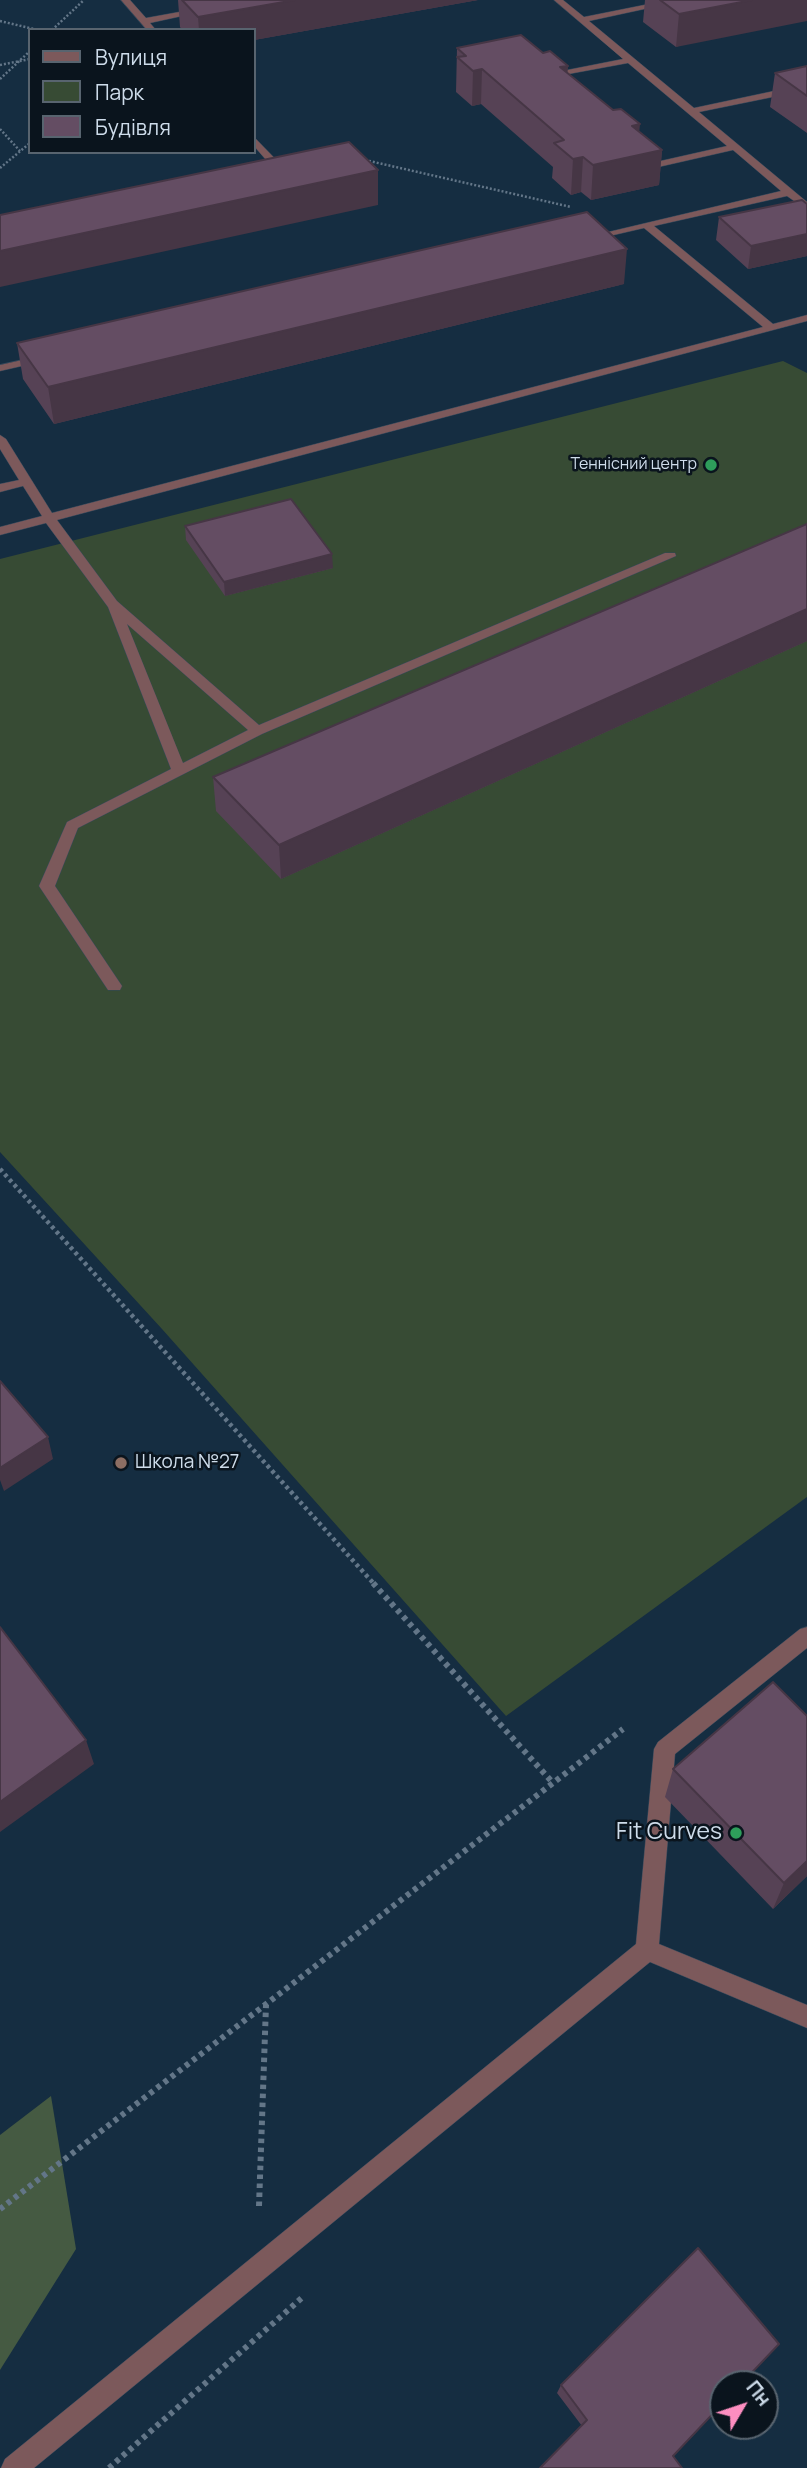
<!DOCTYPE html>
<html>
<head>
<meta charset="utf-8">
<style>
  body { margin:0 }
  #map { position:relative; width:807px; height:2468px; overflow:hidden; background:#152d41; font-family:Manrope,sans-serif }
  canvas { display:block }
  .legend { position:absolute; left:28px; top:28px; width:228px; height:126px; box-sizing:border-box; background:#0a141d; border:2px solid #58646f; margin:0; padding:9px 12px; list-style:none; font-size:21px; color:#cedcea }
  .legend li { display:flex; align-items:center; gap:14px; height:35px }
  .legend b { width:35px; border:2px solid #58646f }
  .north { position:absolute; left:709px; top:2370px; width:70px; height:70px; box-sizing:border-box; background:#0a141d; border:2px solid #58646f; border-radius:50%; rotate:51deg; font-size:19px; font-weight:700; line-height:28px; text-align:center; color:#cedcea }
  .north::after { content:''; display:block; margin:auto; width:24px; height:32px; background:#fd8ec0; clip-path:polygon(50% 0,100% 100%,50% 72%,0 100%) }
</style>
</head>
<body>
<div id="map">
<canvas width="807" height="2468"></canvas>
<ul class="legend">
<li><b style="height:9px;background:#7c595b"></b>Вулиця</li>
<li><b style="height:19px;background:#374b34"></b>Парк</li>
<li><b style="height:19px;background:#644d63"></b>Будівля</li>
</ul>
<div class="north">Пн</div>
</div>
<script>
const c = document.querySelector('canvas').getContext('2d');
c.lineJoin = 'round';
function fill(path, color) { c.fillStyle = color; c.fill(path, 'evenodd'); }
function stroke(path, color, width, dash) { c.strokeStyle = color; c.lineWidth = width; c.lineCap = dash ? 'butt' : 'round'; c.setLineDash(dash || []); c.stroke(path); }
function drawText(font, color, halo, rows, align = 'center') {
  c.font = font + ' Manrope,sans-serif'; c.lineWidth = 5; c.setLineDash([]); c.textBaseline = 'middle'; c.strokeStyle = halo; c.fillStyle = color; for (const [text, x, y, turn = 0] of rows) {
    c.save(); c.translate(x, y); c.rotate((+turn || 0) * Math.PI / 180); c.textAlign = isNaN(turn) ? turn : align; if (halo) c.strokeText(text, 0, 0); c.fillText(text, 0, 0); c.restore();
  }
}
fill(new Path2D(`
  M783,361l24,12v1124l-301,219 -344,-387 -162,-177v-593z`), '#374b34');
fill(new Path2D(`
  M51,2096l25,153 -76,121v-235z`), '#455a42');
const minor = new Path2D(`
  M121,0h9l16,18 55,-10 4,3 -55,12 6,7h-9z
  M554,0h9l21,17 85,-17h17l-97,21 105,87 113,-24v6l-108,22 108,90v8l-20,-14 -133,30 119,98 34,-9v6l-750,199 60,81 142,124 406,-172h10l1,3 -414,178 -184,94 -23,58 67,100 -2,4h-12l-69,-104 28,-64 104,-53 -63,-162 -62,-84 -46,12v-8l42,-11 -19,-30 -23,6v-8l19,-4 -19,-31v-14l6,4 46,74 711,-186 -119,-99 -56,13 -5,-3 198,-47 -48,-41 -79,18 -15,-10 -1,-2 5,-3 13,9 71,-16 -99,-83 -81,15v-4l76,-15zM127,624l121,106 -65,33z
  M254,137l34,35v4h-8l-26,-30z
  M44,355l4,1v4l-48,11v-6z
  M807,1627v21l-132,106 -16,190 148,61v23l-157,-66 -616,506h-33l4,-9 631,-515 18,-195 4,-7 142,-113z`);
stroke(minor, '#33495c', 1);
stroke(new Path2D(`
  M0,21l38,9
  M52,30l32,-30
  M0,65l30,-6
  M0,79l30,-28
  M0,129l20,22
  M365,160l206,47
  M0,168l30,-25`), '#637688', 2.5, [2, 2]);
stroke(new Path2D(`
  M0,1169l375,416`), '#637688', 4.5, [3.5, 3.5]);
stroke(new Path2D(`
  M373,1583l180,200
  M259,2206l7,-201
  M0,2209l623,-480
  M109,2468l195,-172`), '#637688', 6, [4.5, 4.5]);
fill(minor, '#7c595b');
fill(new Path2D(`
  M178,0h300l-224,40v-10h-72l-2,-3z
  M645,0h162l-131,47 -33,-25z
  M457,48l86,5 25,13 -1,7 95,77 -3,35 -68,15 -10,-8 -10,3 -19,-17 1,-11 -72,-63 -9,2 -16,-14z
  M807,66v67l-37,-26 5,-34z
  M807,204v52l-59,13 -32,-29 3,-23z
  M624,284l-570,140 -31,-45 -6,-36z
  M807,524v117l-526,238 -65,-68 -3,-34z
  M185,526l148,42 -108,28 -39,-56z
  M673,1769l134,107 -34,33 -108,-112z
  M779,2344l-197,82 -25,-33 4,-8z`), '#564255');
fill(new Path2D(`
  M295,0h183l-224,40v-10h-55l-1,-13z
  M752,0h55v21l-131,26 3,-33z
  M568,66l-3,34 -5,-33z
  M482,69l-1,35 -9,2 1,-35z
  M640,124l-3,32 25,-6 -3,35 -68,15 2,-35 39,-39z
  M583,157l-2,35 -10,3 2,-36z
  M378,170v35l-378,82v-36z
  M807,234v22l-59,13 3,-23z
  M627,249l-3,35 -570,140 -6,-37z
  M332,554l1,14 -108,28 -1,-14z
  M807,609v32l-526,238 -2,-34z
  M48,1437l5,22 -49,32 -4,-11v-12z
  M86,1740l8,24 -94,68v-30z
  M807,1861v15l-34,33 11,-26z`), '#463645');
const building = new Path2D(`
  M182,0h113l-97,17z
  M660,0h92l-73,14z
  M521,35l22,18 7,-2 18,15 -8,1 53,43 8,-1 19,15 -8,2 30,24 -69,15 -10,-8 -10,2 -19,-16 10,-3 -82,-71 -9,2 -16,-14 9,-1 -9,-8z
  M807,66v30l-32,-23z
  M349,142l29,28 -378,81v-36z
  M802,200l5,4v30l-56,12 -32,-29z
  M587,212l40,37 -579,138 -31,-44z
  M291,499l41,55 -108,28 -39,-56z
  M807,524v85l-528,236 -66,-68z
  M0,1381l48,56 -48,31z
  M0,1627l86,113 -86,62z
  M773,1682l34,34v145l-23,22 -111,-114z
  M698,2248l81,96 -38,40h-18v19l-50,53 9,12h-142l47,-48 -26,-35z`);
fill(building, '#644d63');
stroke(building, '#463645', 2);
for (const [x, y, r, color] of [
  [711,465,7,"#2e9e5b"],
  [121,1463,7,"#8d6e63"],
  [736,1833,7,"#2e9e5b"]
]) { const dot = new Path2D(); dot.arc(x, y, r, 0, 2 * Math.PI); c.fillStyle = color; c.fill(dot); stroke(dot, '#0a141d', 2.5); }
drawText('16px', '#cedcea', '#0a141d', [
  ["Теннісний центр",697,465]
], 'right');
drawText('19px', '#cedcea', '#0a141d', [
  ["Школа №27",135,1463]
], 'left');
drawText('23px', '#cedcea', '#0a141d', [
  ["Fit Curves",722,1833]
], 'right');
</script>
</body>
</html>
